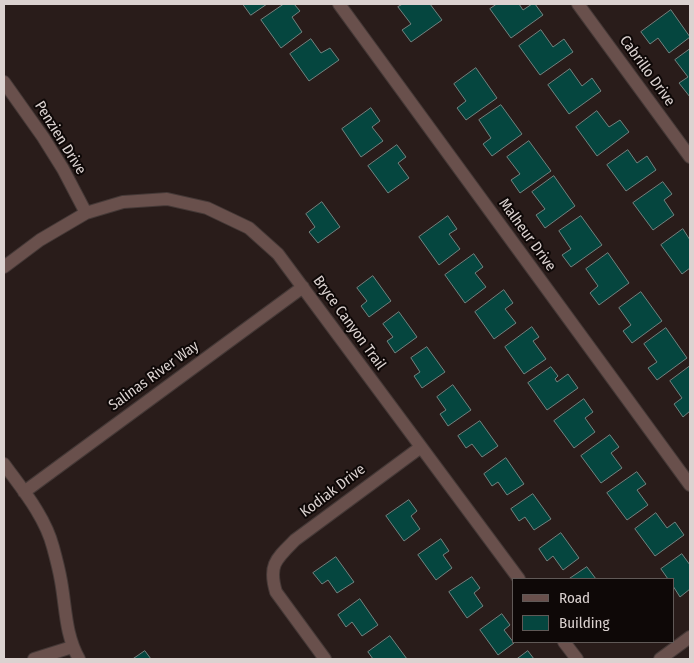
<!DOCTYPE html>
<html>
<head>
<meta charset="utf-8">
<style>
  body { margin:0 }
  #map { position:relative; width:694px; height:663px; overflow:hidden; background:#291c1a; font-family:"Fira Sans Condensed",sans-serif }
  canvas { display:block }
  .frame { position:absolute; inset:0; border:5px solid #dbd2d0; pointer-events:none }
  .legend { position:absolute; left:512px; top:578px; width:162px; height:65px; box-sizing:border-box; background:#0e0807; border:1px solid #605957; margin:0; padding:6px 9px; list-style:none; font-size:15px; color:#dbd2d0 }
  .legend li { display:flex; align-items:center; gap:10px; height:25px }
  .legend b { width:25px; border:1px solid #605957 }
</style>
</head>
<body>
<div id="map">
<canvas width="694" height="663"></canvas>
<div class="frame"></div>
<ul class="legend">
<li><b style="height:6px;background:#69504c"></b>Road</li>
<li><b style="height:14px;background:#05463f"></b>Building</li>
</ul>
</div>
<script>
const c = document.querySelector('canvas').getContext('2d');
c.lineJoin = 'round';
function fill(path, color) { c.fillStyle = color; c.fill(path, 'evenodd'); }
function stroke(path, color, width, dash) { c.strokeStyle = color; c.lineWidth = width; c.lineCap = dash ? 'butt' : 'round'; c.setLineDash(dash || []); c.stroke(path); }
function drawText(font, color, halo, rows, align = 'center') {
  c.font = font + ' "Fira Sans Condensed",sans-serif'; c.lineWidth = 4; c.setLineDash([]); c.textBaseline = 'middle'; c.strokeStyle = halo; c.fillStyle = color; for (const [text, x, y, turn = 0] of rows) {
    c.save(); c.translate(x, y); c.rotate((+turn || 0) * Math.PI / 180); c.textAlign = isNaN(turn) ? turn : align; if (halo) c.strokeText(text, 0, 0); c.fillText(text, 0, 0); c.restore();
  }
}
const building = new Path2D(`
  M243,4h24l-16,11z
  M284,4h10l6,7 -8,6 10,15 -21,16 -20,-28z
  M403,4h27l12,16 -31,22 -9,-12 9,-6 -13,-17z
  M497,4h22l4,6 9,-6h3l8,11 -32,23 -21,-29z
  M671,10l19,27 -21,16 -11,-15 -8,6 -9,-12z
  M541,30l12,17 11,-8 9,13 -33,23 -21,-29z
  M311,39l10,14 9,-5 9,12 -30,21 -19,-27z
  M690,49v48l-11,-14 9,-6 -13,-17z
  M476,68l21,30 -31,22 -9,-12 9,-7 -12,-17z
  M570,69l12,17 10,-8 9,13 -32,23 -21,-29z
  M501,105l21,29 -30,22 -9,-12 8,-6 -12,-18z
  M371,108l9,13 -8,6 11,14 -22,16 -19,-28z
  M597,111l12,16 11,-7 9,12 -32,24 -21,-29z
  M529,141l22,30 -31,22 -9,-13 9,-6 -13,-17z
  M397,145l9,12 -8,6 11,15 -21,15 -20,-27z
  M628,150l9,13 10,-7 9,14 -30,21 -19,-26z
  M554,176l21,30 -30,22 -9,-13 9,-6 -13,-17z
  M663,182l9,12 -8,6 10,15 -21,15 -20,-27z
  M322,202l18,25 -22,16 -9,-11 6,-5 -9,-13z
  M448,216l9,13 -8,5 11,15 -21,16 -20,-28z
  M581,216l21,29 -31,22 -9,-12 9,-6 -12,-18z
  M683,229l7,11v28l-8,6 -21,-29z
  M608,253l21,30 -30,22 -9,-12 8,-7 -12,-17z
  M474,254l9,13 -8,6 11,14 -21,16 -20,-28z
  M373,276l18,25 -22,16 -8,-11 6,-5 -10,-13z
  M504,290l9,13 -8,6 11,14 -22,16 -19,-27z
  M641,292l21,29 -30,22 -9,-12 8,-6 -12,-17z
  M399,312l18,25 -22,16 -8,-12 6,-4 -10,-13z
  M532,327l7,10 -6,4 13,18 -22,15 -19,-27z
  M666,328l21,30 -30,22 -9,-12 9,-6 -13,-18z
  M427,347l18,25 -23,16 -8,-12 6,-4 -9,-14z
  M690,366v45l-7,6 -9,-13 8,-6 -12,-17z
  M551,367l7,9 -3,3 2,3 11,-8 10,14 -31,22 -19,-27z
  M453,385l18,25 -23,16 -8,-12 6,-4 -9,-13z
  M584,399l9,13 -8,6 10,14 -21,16 -20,-27z
  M480,421l18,25 -16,11 -10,-13 -6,4 -8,-12z
  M610,435l9,12 -8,6 11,15 -21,15 -20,-27z
  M506,458l18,26 -17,11 -9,-13 -6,4 -8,-12z
  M637,472l9,12 -9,6 11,15 -21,15 -20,-27z
  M533,494l18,25 -17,11 -9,-13 -6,4 -8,-12z
  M409,500l8,11 -6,5 9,13 -16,12 -18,-25z
  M656,513l11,15 8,-6 9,13 -29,21 -20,-27z
  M561,533l18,25 -16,12 -10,-14 -6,5 -8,-12z
  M441,539l8,12 -6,4 9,13 -16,12 -18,-25z
  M682,554l8,11v24l-10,8 -7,-11v-7h-5l-7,-10z
  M336,557l18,25 -17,11 -9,-13 -6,4 -9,-11z
  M587,567l9,12h-27z
  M472,577l8,11 -6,5 9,13 -16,12 -18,-26z
  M360,599l18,26 -16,11 -10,-14 -6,5 -8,-12z
  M502,614l8,11 -6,5 10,13 -16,12 -18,-25z
  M390,636l17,23h-34l-5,-7z
  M145,651l6,8h-18z
  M528,651l6,8h-17z`);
fill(building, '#05463f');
stroke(building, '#728380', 1);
const minor = new Path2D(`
  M339,4l351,481
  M578,4l112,153
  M4,82l39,55 20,32 23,44
  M4,267l36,-27 46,-27 37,-11 44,-3 40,9 42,20 29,26 241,325
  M4,464c18,25 41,52 49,83 3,11 6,22 8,34 5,27 4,53 18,78
  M24,492l279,-205
  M564,642l13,17
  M34,659l38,-12
  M325,659l-49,-67c-8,-27 0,-33 19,-52l126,-93
  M660,659l30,-22`);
stroke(minor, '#453937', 14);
stroke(minor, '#69504c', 12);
drawText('15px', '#dbd2d0', '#0e0807', [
  ["Cabrillo Drive",647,71,54],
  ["Penzien Drive",60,138,58],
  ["Malheur Drive",527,235,54],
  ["Bryce Canyon Trail",349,323,54],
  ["Salinas River Way",154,376,-36],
  ["Kodiak Drive",333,491,-37]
]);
</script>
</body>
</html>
